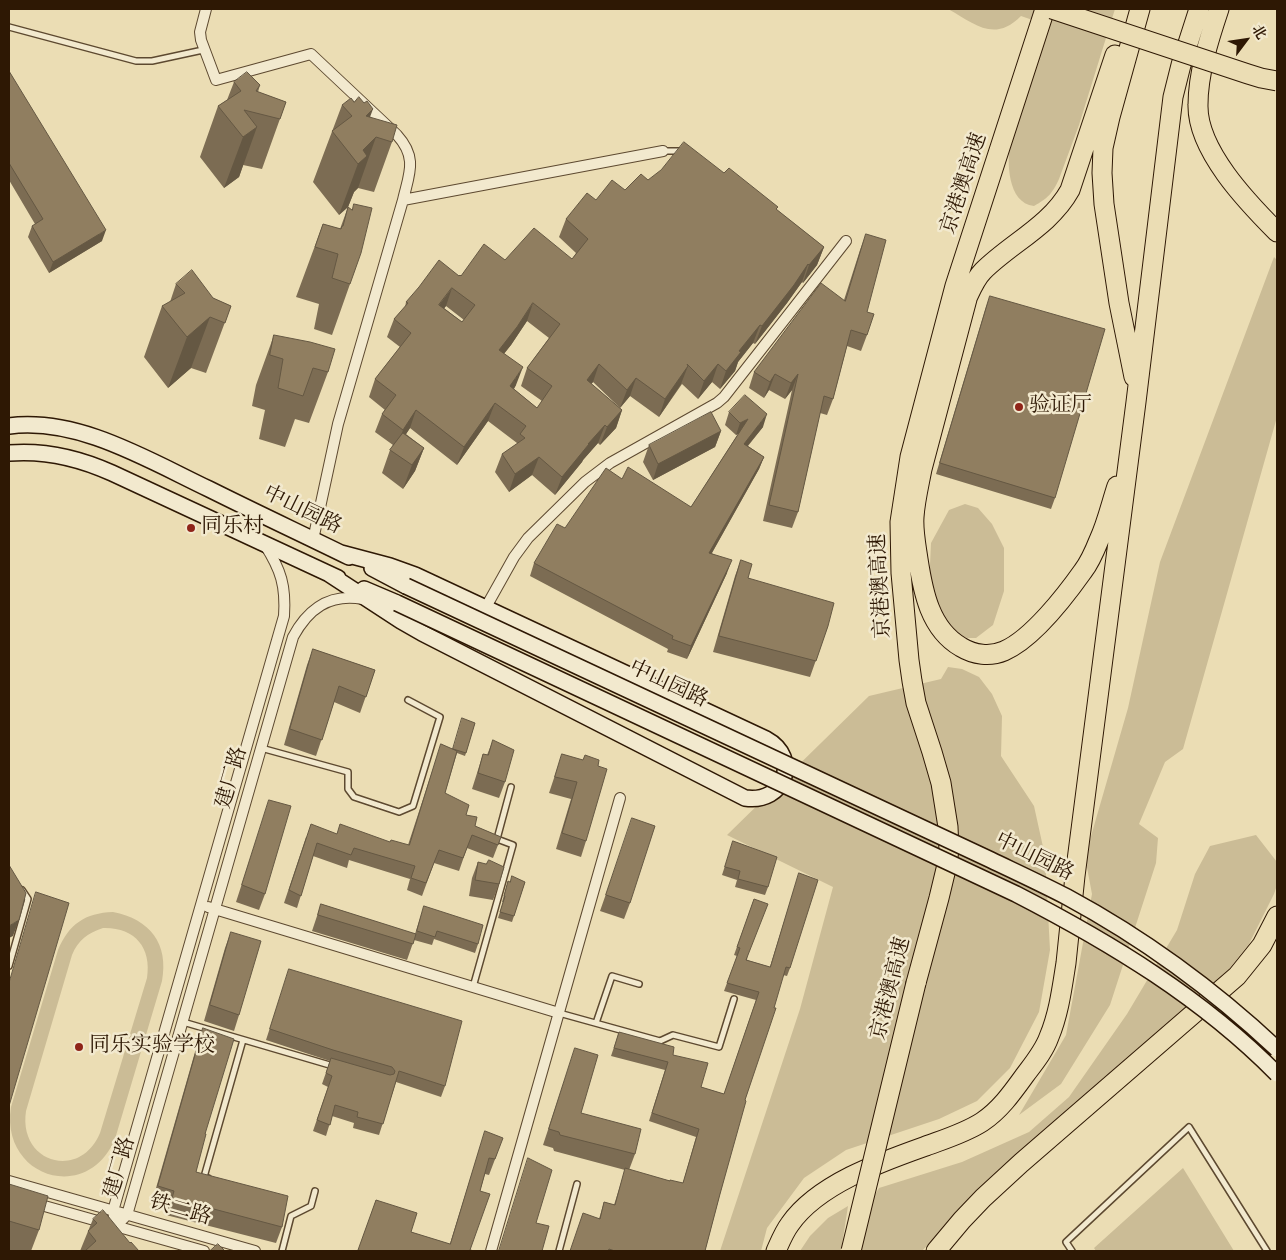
<!DOCTYPE html>
<html>
<head>
<meta charset="utf-8">
<style>
  body { margin:0 }
  #map { position:relative; width:1286px; height:1260px; overflow:hidden; background:#ebddb4; font-family:"IM FELL DW Pica","Noto Serif SC",serif }
  canvas { display:block }
  .frame { position:absolute; inset:0; border:10px solid #2e1804; pointer-events:none }
  .north { position:absolute; left:1221px; top:15px; width:50px; height:50px; -webkit-text-stroke:4px #f2e9ce; paint-order:stroke; rotate:59deg; font-size:14px; font-weight:700; line-height:20px; text-align:center; color:#2e1804 }
  .north::after { content:''; display:block; margin:auto; width:18px; height:22px; background:#2e1804; clip-path:polygon(50% 0,100% 100%,50% 72%,0 100%) }
</style>
</head>
<body>
<div id="map">
<canvas width="1286" height="1260"></canvas>
<div class="frame"></div>
<div class="north">北</div>
</div>
<script>
const c = document.querySelector('canvas').getContext('2d');
c.lineJoin = 'round';
function fill(path, color) { c.fillStyle = color; c.fill(path, 'evenodd'); }
function stroke(path, color, width, dash) { c.strokeStyle = color; c.lineWidth = width; c.lineCap = dash ? 'butt' : 'round'; c.setLineDash(dash || []); c.stroke(path); }
function drawText(font, color, halo, rows, align = 'center') {
  c.font = font + ' "IM FELL DW Pica","Noto Serif SC",serif'; c.lineWidth = 5; c.setLineDash([]); c.textBaseline = 'middle'; c.strokeStyle = halo; c.fillStyle = color; for (const [text, x, y, turn = 0] of rows) {
    c.save(); c.translate(x, y); c.rotate((+turn || 0) * Math.PI / 180); c.textAlign = isNaN(turn) ? turn : align; if (halo) c.strokeText(text, 0, 0); c.fillText(text, 0, 0); c.restore();
  }
}
fill(new Path2D(`
  M948,9h167l-36,116 -20,54c-7,15 -11,19 -25,27 -27,-3 -27,-45 -24,-64l34,-118 -23,-8c-27,27 -46,8 -73,-7z
  M1274,257l3,3v157l-94,332 -18,13 -26,62 19,14 -2,25 -46,142 -49,79 -42,31 47,-80 26,-141 -7,-37 43,-149 32,-146z
  M965,504l13,4 14,16 12,24v43l-11,34 -17,13h-12l-22,-19 -13,-33 2,-43 18,-33z
  M948,667l14,2 17,8 13,17 10,22 -1,40 33,50 11,50 5,94 -11,62 -29,56 -33,33 -38,18 -93,31 -42,28 -37,50 -6,23h-41l80,-242 33,-122 -106,-52 142,-139 72,-17z
  M1256,835l21,27v23l-3,9 -25,50 -20,25 -163,145 -73,61 -71,76h-63l12,-50 8,-13 83,-26 67,-30 40,-35 58,-83 50,-84 18,-56 15,-28z
  M113,912c37,7 56,32 49,69l-47,158c-28,66 -115,38 -104,-32l47,-157c11,-26 27,-37 55,-38zM103,928c31,-1 49,19 44,50l-47,155c-20,48 -82,30 -74,-22l46,-156c6,-15 16,-22 31,-27z
  M1183,1168l51,83h-138l-2,-3z
  M848,1206l-7,45h-41l10,-15 18,-18z`), '#cbbc96');
const service = new Path2D(`
  M9,27l127,34h16l51,-11
  M663,151h20
  M261,748l87,24v17l6,8 45,15 14,-6 27,-89 -32,-17
  M9,966l19,-67 -6,-9
  M473,987l40,-142 -16,-6 14,-52
  M559,1013l101,28 13,-6 46,12 15,-48
  M183,1022l150,44
  M596,1023l16,-47 27,8
  M208,1178l-4,-1 39,-137
  M282,1251l9,-35 20,-10 4,-15
  M559,1251l18,-67
  M1072,1251l-6,-9 123,-115 78,124`);
const minor = new Path2D(`
  M206,9l-6,23 1,8 15,40 95,-26 86,81c21,23 12,39 6,65
  M313,540l25,-116 65,-224 260,-49
  M486,607l28,-50 14,-19 57,-56 25,-19 107,-60 7,-6 122,-156
  M208,907l351,106
  M9,1181l246,70
  M9,1196l195,55
  M116,1226l-3,-15 171,-595c2,-30 -3,-46 -19,-71
  M116,1226l11,-11 166,-578c15,-28 36,-44 70,-38
  M491,1251l129,-453`);
const secondary = new Path2D(`
  M9,426c69,-9 139,34 200,63 46,23 93,45 140,68
  M9,453c36,-3 70,5 103,20l226,105
  M372,568l34,18
  M329,574l72,47 21,12 323,165c40,6 56,-40 21,-59l-351,-164 -25,-9 -49,-13
  M364,589l33,14`);
const motorway = new Path2D(`
  M1219,9c-10,30 -21,64 -21,96 -1,45 49,97 79,127
  M967,299l-45,170c-3,16 -7,32 -8,48 -1,14 2,28 4,42 5,33 12,70 43,88 13,8 29,10 43,4 28,-12 62,-56 79,-80 7,-9 12,-21 16,-31 8,-17 12,-36 18,-54
  M962,308c7,-12 11,-27 21,-37 28,-28 67,-45 87,-81l45,-135
  M1134,377l-15,-74 -15,-99 -2,-31 1,-25 7,-31 30,-108
  M916,983l23,-85 7,-29 3,-19 -1,-23 -7,-44 -9,-31 -16,-49 -4,-22 -3,-21 -8,-87 -1,-51 10,-65 45,-171 90,-277
  M776,1251c4,-9 8,-19 14,-27 28,-40 91,-62 136,-78 19,-7 39,-13 56,-24 18,-12 30,-29 43,-47 9,-12 19,-24 24,-38 10,-24 13,-49 17,-74 3,-29 6,-58 9,-87l61,-474 37,-305 8,-32 18,-56
  M936,1251l26,-31 21,-22 38,-35 216,-187 25,-31 15,-29`);
stroke(service, '#5d4930', 8);
stroke(minor, '#5d4930', 12);
stroke(secondary, '#2e1804', 18);
stroke(motorway, '#2e1804', 21);
stroke(service, '#f2e9ce', 5);
stroke(minor, '#f2e9ce', 10);
stroke(secondary, '#f2e9ce', 15);
stroke(motorway, '#ebddb4', 19);
const secondaryBridge = new Path2D(`
  M406,586l585,274c25,12 51,24 76,37 76,41 147,93 210,152
  M397,603l619,291c95,49 186,104 261,180`);
const motorwayBridge = new Path2D(`
  M1052,9l196,65 13,4 16,3
  M851,1251l65,-268`);
stroke(secondaryBridge, '#2e1804', 18, []);
stroke(motorwayBridge, '#2e1804', 21, []);
stroke(secondaryBridge, '#f2e9ce', 15);
stroke(motorwayBridge, '#ebddb4', 19);
fill(new Path2D(`
  M9,71l93,170 -53,32 -21,-36 4,-11 3,-2 -26,-44z
  M234,82l26,3 -2,7 28,10 -24,67 -19,-4 -4,12 -15,11 -24,-31 18,-51 9,-6z
  M354,102l16,15 22,25 -18,50 -16,-4 -4,4 -6,15 -9,8 -26,-33 29,-77z
  M724,173l53,37 47,37 -7,18 -14,18 -1,-1 -15,21 -32,41 -2,-1 -15,19 -3,9 -15,18 -8,-7 -14,17 -16,-15 -23,33 -29,-21 -10,12 -27,-26 -2,2 31,26 -6,18 -16,17 -2,-2 -15,17 -1,2 -27,33 -23,-20 -23,17 -14,-20 7,-18 15,-10v-1l-29,-22 -31,44 -47,-37 -4,6 18,14 -9,23 -12,18 -21,-16 8,-23 3,-5 -18,-13 7,-18 3,-4 -16,-13 6,-18 25,-32 -13,-10 7,-18 11,-12 1,-5 53,-26 46,-16 67,-1 4,-6 -17,-16 7,-18 30,-19 29,-10 23,-10zM446,306l18,14 -2,2 -18,-14zM527,321l22,17 -22,30 -6,18 21,15 -5,7 -23,-19 2,-4 -12,-31 7,-9z
  M348,207l2,77 -18,51 -18,-6 5,-25 -23,-7 27,-73 17,5z
  M866,234l1,101 -6,16 -14,-5 -14,53 -6,16 -7,-2 -22,99 -6,16 -29,-7 29,-131 -7,9 -16,-9 -5,8 -15,-10 5,-16 90,-72 16,-50z
  M176,284l37,14 18,8 -25,67 -15,-5 -23,20 -24,-31 18,-51 8,-4z
  M990,296l65,202 -4,11 -115,-35 50,-167z
  M274,335l54,37 -19,51 -14,-4 -10,28 -26,-8 6,-29 -13,-4 4,-21z
  M729,412l34,15 -15,19 16,11 -5,12 -47,84 15,20 -40,86 -20,-7 1,-3 -138,-73 4,-13 31,-35 57,-49 69,28 47,-73 -2,1 -11,-10z
  M721,431l-6,16 -62,33 -10,-18 6,-17z
  M741,560l7,18 80,48 -18,51 -97,-25 22,-76z
  M313,649l62,21 -15,43 -26,-11 -18,54 -32,-11 23,-80z
  M475,723l-10,33 -8,-3 -12,40 21,22 9,11 26,11 -8,21 -26,-10 -8,23 -25,-8 -12,33 -15,-6 3,-11 -61,-19 -2,8 -34,-12 -16,52 -13,-5 22,-66 31,-3 71,11 33,-101 11,5z
  M493,740l12,42 -6,16 -27,-9 11,-35 4,1z
  M562,754l36,12 -12,75 -5,16 -25,-8 15,-50 -22,-6z
  M269,800l-4,94 -6,16 -23,-8z
  M627,834l3,69 -6,16 -24,-8z
  M733,841l35,46 -3,8 -30,-8 2,-7 -15,-5z
  M478,862l21,22 -6,16 -24,-4 3,-18z
  M799,873l-9,95 -3,8 -4,-1 -38,125 -25,94 -15,57h-135l29,-32 5,-17 10,3 11,-35 -71,-19 -1,-3 -10,-3 32,-97 6,65 54,41 -6,16 41,11 13,2 13,-46 -47,-16 16,-51 -54,-14 8,-24 54,23 28,32 23,7 32,-94 -32,-9 13,-35 -3,-1 20,-56 -7,61 23,7z
  M508,881l1,1h16l-13,40 -14,-4 5,-16h-1z
  M321,904l94,30 9,-28 54,38 -3,9 -41,-14 -2,6 -18,-5 -7,20 -95,-29z
  M231,932l8,83 -5,16 -30,-10 21,-73z
  M289,969l156,117 -4,11 -45,-15 -17,53 -26,-7 1,-5 -22,-7 -6,20 -13,-5 15,-44 -6,-3 8,-23 -64,-21z
  M203,1028l2,106 -9,38 86,55 -6,16 -110,-28 2,-8 -16,-5 45,-157z
  M485,1131l12,23 -8,21 -4,-1 -5,17 -10,59 5,1h-117l18,-51 35,32 39,12 30,-97z
  M9,1184l30,46 -8,21h-22z
  M93,1219l37,24 9,8h-59z`), '#7c6c53');
fill(new Path2D(`
  M373,109l-19,51 12,-44z
  M257,127l-18,50 -15,11 19,-51z
  M376,137l-18,51 -4,4 -6,15 -9,8 24,-65z
  M106,230l-4,11 -53,32 4,-11z
  M824,247l-7,18 -14,18 6,-18z
  M808,264l-6,18 -15,21 -32,41 7,-18z
  M452,288l-6,18 -13,17 6,-18z
  M533,303l-6,18 -16,24 -19,23 7,-18z
  M210,317l-19,51 -23,20 19,-51z
  M760,325l-7,18 -15,19 -3,9 -15,18 6,-18 13,-20z
  M599,364l-6,18 -13,16 7,-18z
  M718,364l-6,18 -14,17 6,-18z
  M688,366l-7,18 -22,33 6,-18z
  M523,367l-7,18 -12,19 6,-18z
  M775,374l-6,16 -5,8 6,-16z
  M798,374l-6,16 -7,9 6,-16z
  M636,378l-6,18 -10,12 7,-18z
  M495,403l-7,18 -31,44 7,-18z
  M416,410l-6,18 -13,20 6,-18z
  M622,410l-6,18 -16,17 7,-18z
  M767,414l-4,13 -24,29 5,-12z
  M748,419l-5,12 -7,4 4,-12z
  M605,425l-7,18 -15,17 -1,2 -27,33 7,-18 26,-33z
  M721,431l-6,16 -62,33 5,-16z
  M424,448l-9,23 -12,18 9,-24z
  M539,457l-7,18 -23,17 6,-18z
  M764,457l-5,12 -54,96 4,-12z
  M732,560l-5,13 -40,86 4,-13z
  M19,920l-6,16 -4,2v-12z`), '#655843');
const building = new Path2D(`
  M9,71l97,159 -53,32 -21,-36 11,-7 -34,-56z
  M247,72l13,13 -4,6 30,11 -6,17 -36,-9 13,17 -14,10 -25,-31 23,-15 -7,-9z
  M359,97l5,6 3,-2 6,8 -7,7 31,9 -5,17 -16,-5 -13,13 4,6 -9,8 -26,-33 20,-15 -10,-11 9,-7 3,4z
  M684,142l40,31 5,-5 49,39 -2,2 48,38 -15,18 -1,-1 -14,21 -32,41 -2,-1 -21,26 2,1 -15,19 -8,-7 -14,17 -17,-17 1,2 -23,33 -29,-21 -9,12 -28,-26 -12,16 35,30 -15,17 -2,-2 -17,19h1l-27,33 -23,-20 -24,17 -13,-20 23,-16 -5,-4 6,-8 -31,-23 -31,44 -48,-37 -13,20 -21,-16 14,-19 -21,-16 36,-46 -17,-14 14,-16 -2,-1 13,-15 20,-27 20,16 1,-1 1,1 23,-32 21,16 29,-32 38,31 16,-20 -22,-20 21,-26 9,7 16,-20 13,10 16,-16 7,6 13,-10zM452,288l23,17 -13,17 -23,-17zM533,303l27,21 -33,44 25,18 -15,22 -27,-22 13,-19 -24,-17 18,-23z
  M354,204l18,4 -11,45 -11,31 -18,-6 6,-24 -23,-7 8,-23 18,5 1,-3h1l5,-19 4,3z
  M866,234l20,6 -19,72 7,2 -7,21 -16,-5 -18,69 -9,-3 -26,116 -29,-7 29,-131 -7,9 -16,-9 -5,8 -16,-10 67,-89 24,18z
  M192,270l21,28 18,8 -6,17 -15,-6 -23,20 -25,-31 23,-13 -9,-9z
  M990,296l115,33 -50,169 -115,-35z
  M274,335l36,7 25,7 -7,23 -15,-4 -10,28 -25,-8 5,-29 -13,-4z
  M745,395l22,19 -23,30 20,13 -55,96 23,7 -41,86 -19,-7 1,-3 -139,-73 23,-39 8,4 41,-60 16,11 6,-12 63,40 57,-88 -8,4 -11,-11z
  M711,412l10,19 -63,33 -9,-19z
  M403,433l21,15 -12,17 -22,-15z
  M741,560l11,4 -4,14 86,25 -6,23 -12,35 -97,-25z
  M313,649l62,21 -9,27 -27,-11 -17,54 -32,-11z
  M462,718l13,5 -9,30 -13,-4z
  M493,740l21,10 -9,32 -27,-9 5,-19 5,1z
  M441,744l16,7 -12,42 24,12 -3,10 11,2 -2,9 26,11 -3,8 -26,-10 -9,23 -24,-8 -13,33 -15,-5 4,-12 -61,-18 -3,7 -34,-12 -16,53 -12,-6 22,-66 26,10 3,-10 50,18 1,-2 18,5z
  M562,754l21,6 2,-5 14,5 -1,6 9,3 -21,72 -24,-8 15,-51 -22,-5z
  M269,800l22,6 -26,88 -23,-9z
  M632,818l23,8 -25,77 -24,-8z
  M733,841l44,16 -9,30 -30,-8 2,-8 -15,-4z
  M489,860l15,7 -5,17 -24,-4 3,-18 8,2z
  M9,865l17,28 -7,27 -10,6z
  M799,873l19,7 -28,88 -4,-1 -12,41h2l-31,92 1,1 -26,93 -15,57h-90l-6,-2 -1,2h-38l13,-38 17,6 4,-17 11,3 10,-37 45,13v-1l13,3 16,-54 -47,-16 16,-51 -54,-14 5,-16 55,15 -1,8 35,8 -7,24 23,7 35,-102 -32,-9 13,-35 -3,-1 17,-48 14,5 -22,56 24,7z
  M512,876l13,6 -11,34 -14,-4 5,-16h-1l4,-15 2,1z
  M36,892l33,11 -60,203v-123z
  M321,904l95,30 -3,10 -95,-29z
  M424,906l59,19 -5,19 -41,-13 -2,6 -18,-6z
  M231,932l30,9 -22,74 -29,-10z
  M289,969l173,52 -17,65 -46,-15 -16,53 -26,-7 1,-5 -23,-7 -5,20 -13,-5 15,-44 -6,-3 5,-15 59,17 4,-1 1,-3 -3,-4 -59,-17 -63,-21z
  M203,1028l31,11 -29,95h1l-10,38 92,24 -6,31 -110,-29 2,-7 -16,-5z
  M575,1048l23,7 -17,58 60,16 -6,25 -75,-19 -1,-3 -10,-3z
  M485,1131l18,7 -8,21 -6,-1 -9,33 10,3 -20,56 5,1h-113l-4,-1 18,-50 41,13 -6,19 39,12z
  M528,1158l24,12 -16,53 13,3 -7,25h-43z
  M9,1184l39,12 -9,34 -30,-9z
  M103,1210l27,33 1,-1 8,9h-54l11,-10 -8,-10 9,-8 -4,-4z
  M218,1244l7,7h-15z`);
fill(building, '#907e60');
stroke(building, '#655843', 1);
for (const [x, y, r, color] of [
  [1019,407,5,"#8f2418"],
  [191,528,5,"#8f2418"],
  [79,1047,5,"#8f2418"]
]) { const dot = new Path2D(); dot.arc(x, y, r, 0, 2 * Math.PI); c.fillStyle = color; c.fill(dot); stroke(dot, '#f2e9ce', 2); }
drawText('21px', '#2e1804', '#f2e9ce', [
  ["京港澳高速",965,184,-72],
  ["中山园路",302,511,26],
  ["京港澳高速",882,586,-93],
  ["中山园路",668,685,25],
  ["建厂路",233,778,-74],
  ["中山园路",1034,858,26],
  ["京港澳高速",892,989,-76],
  ["建厂路",121,1168,-74],
  ["铁二路",180,1211,16]
]);
drawText('21px', '#2e1804', '#f2e9ce', [
  ["验证厅",1029,407],
  ["同乐村",201,528],
  ["同乐实验学校",89,1047]
], 'left');
</script>
</body>
</html>
